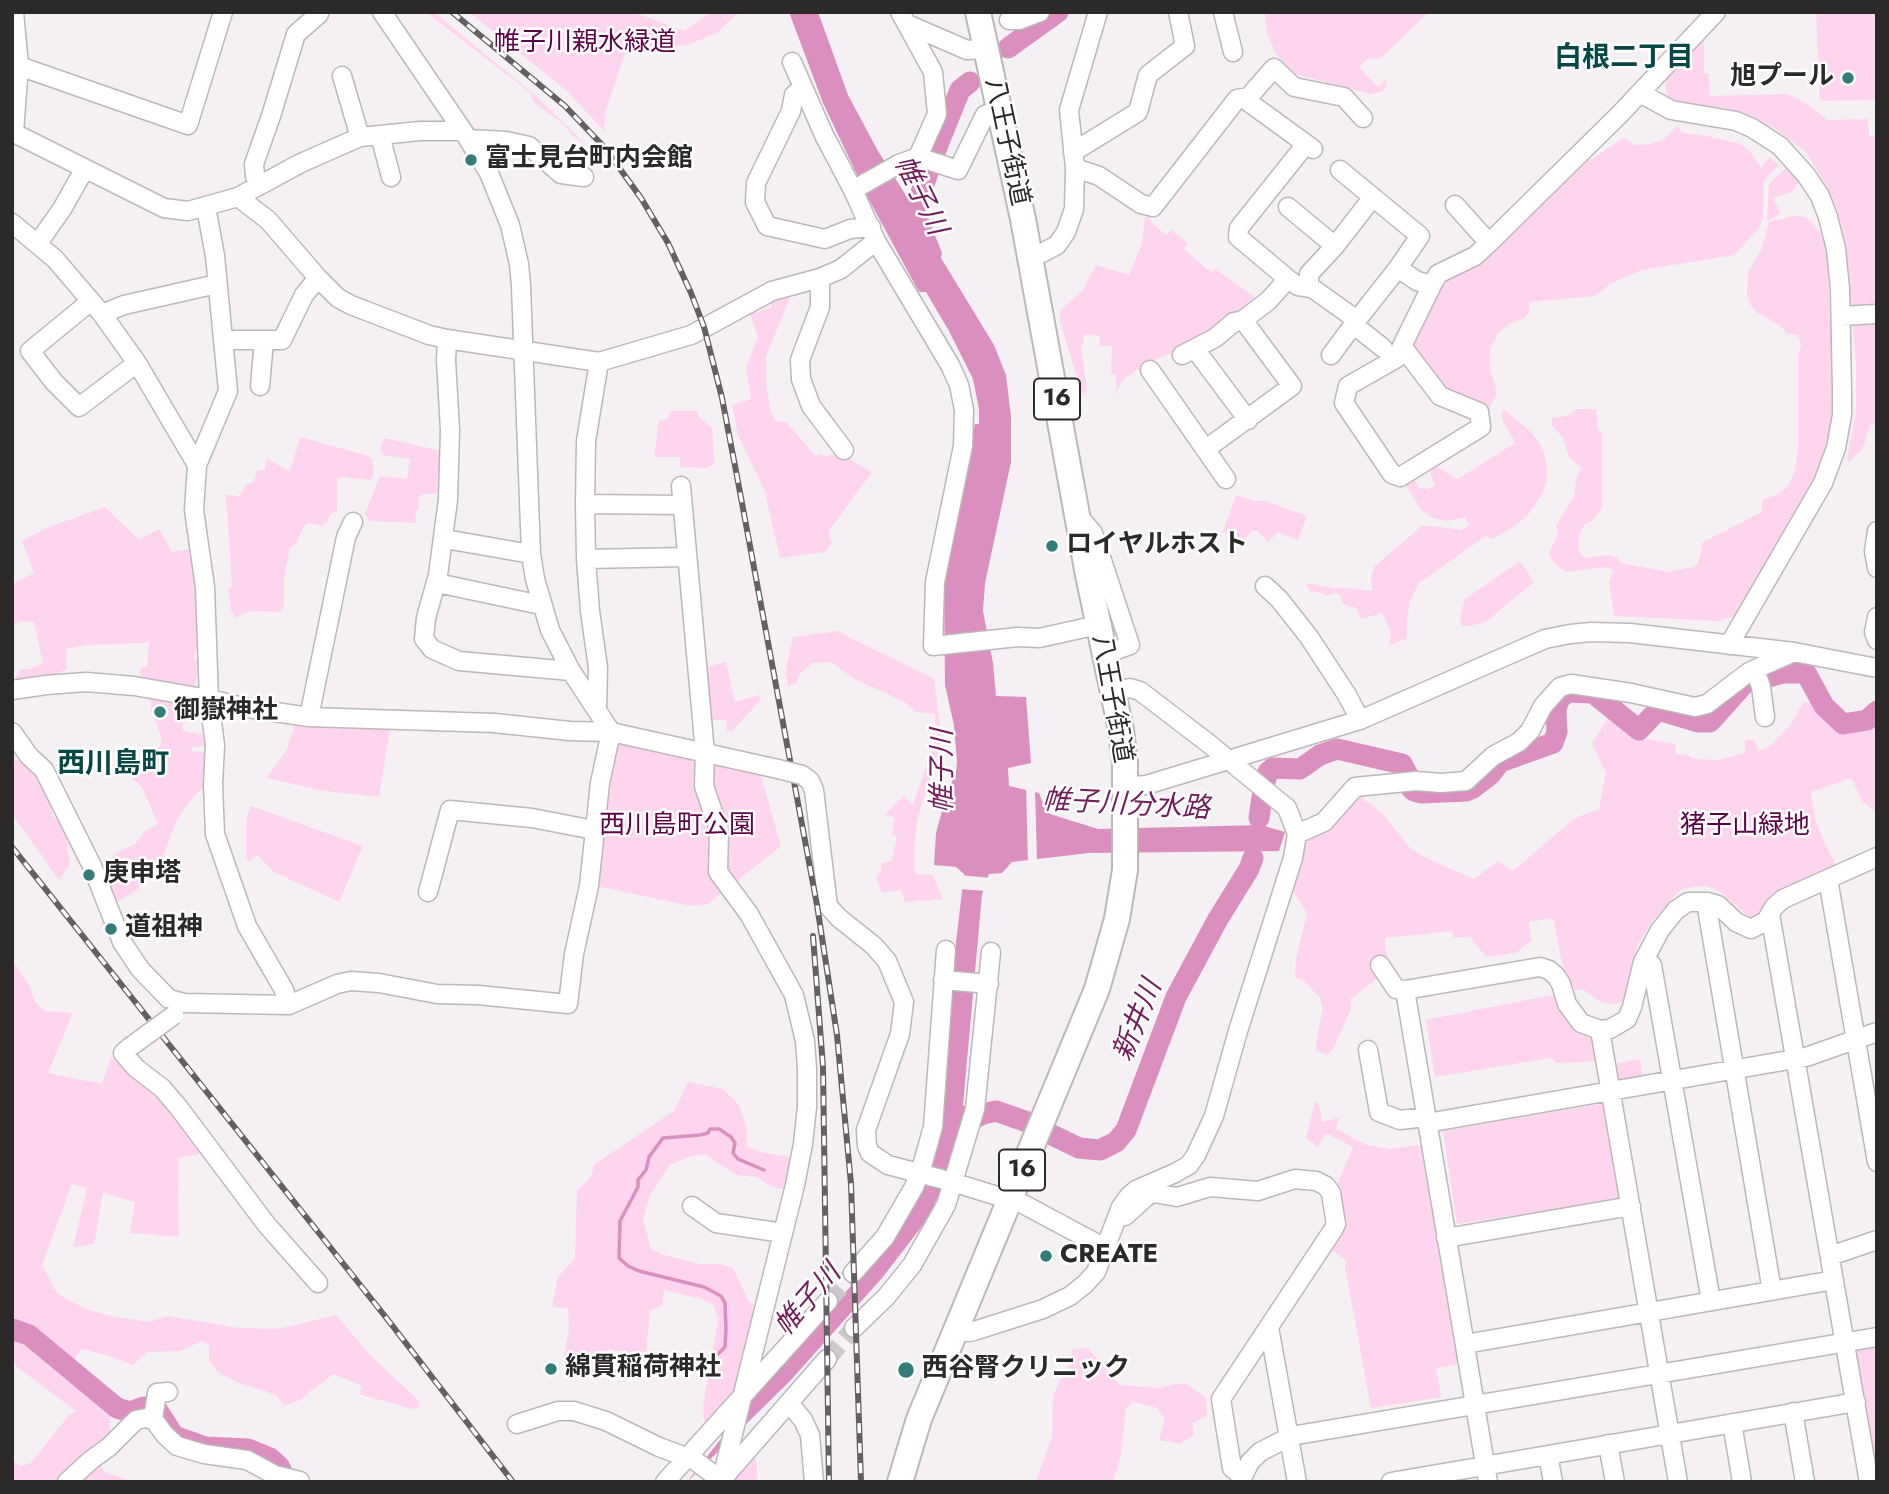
<!DOCTYPE html>
<html>
<head>
<meta charset="utf-8">
<style>
  body { margin:0 }
  #map { position:relative; width:1889px; height:1494px; overflow:hidden; background:#f4f0f3; font-family:Jost,sans-serif }
  canvas { display:block }
  .frame { position:absolute; inset:0; border:14px solid #2b292a; pointer-events:none }
</style>
</head>
<body>
<div id="map">
<canvas width="1889" height="1494"></canvas>
<div class="frame"></div>
</div>
<script>
const g = document.querySelector('canvas').getContext('2d');
g.lineJoin = 'round';
function paint(path, color) {
  g.fillStyle = color;
  g.fill(path, 'evenodd');
}
function toPath(rows) {
  const path = new Path2D();
  for (const r of rows) {
    path.moveTo(r[0], r[1]);
    for (let i = 2; i < r.length; i += 2) path.lineTo(r[i], r[i + 1]);
  }
  return path;
}
function trace(path, color, width, dash) {
  g.strokeStyle = color;
  g.lineWidth = width;
  g.lineCap = dash ? 'butt' : 'round';
  g.setLineDash(dash || []);
  g.stroke(path);
}
function label(font, color, halo, rows, align = 'center') {
  g.font = font + ' Jost,"Noto Sans JP",sans-serif';
  g.lineWidth = 5;
  g.setLineDash([]);
  g.textBaseline = 'middle';
  g.strokeStyle = halo;
  g.fillStyle = color;
  for (const [text, x, y, turn = 0] of rows) {
    g.save();
    g.translate(x, y);
    g.rotate((+turn || 0) * Math.PI / 180);
    g.textAlign = isNaN(turn) ? turn : align;
    if (halo) g.strokeText(text, 0, 0);
    g.fillText(text, 0, 0);
    g.restore();
  }
}
const green = toPath([
  [426,12,434,12,535,95,588,147,571,134,562,123,532,101,531,93],
  [469,12,633,12,684,31,712,12,739,12,717,33,687,45,627,48,605,113,604,131,567,91],
  [1265,12,1429,12,1381,58,1367,59,1359,67,1378,87,1386,79,1387,84,1383,91,1371,94,1295,74,1275,53,1267,33],
  [1816,12,1877,12,1877,100,1820,101],
  [1704,35,1704,73,1709,74,1710,96,1788,94,1809,105,1827,120,1868,119,1869,136,1877,136,1877,310,1860,312,1851,304,1845,243,1836,208,1826,185,1806,152,1776,129,1747,115,1721,107,1688,106,1670,99,1666,92,1666,78,1669,73],
  [1678,125,1681,131,1688,134,1702,135,1738,143,1750,151,1761,168,1769,157,1779,165,1764,181,1763,218,1758,229,1734,255,1642,270,1610,284,1595,296,1530,302,1529,312,1524,318,1509,324,1499,332,1490,349,1490,370,1496,387,1496,396,1490,407,1484,408,1443,391,1412,349,1410,339,1442,278,1584,157,1590,160,1624,138,1635,145,1651,144,1664,139],
  [1789,165,1798,178,1798,183,1792,192,1773,198,1781,214,1767,221,1769,184],
  [1145,216,1150,218,1152,223,1166,235,1171,230,1188,243,1184,249,1211,272,1215,269,1259,300,1209,338,1159,358,1135,371,1124,379,1113,397,1117,385,1115,374,1111,373,1112,346,1099,346,1100,336,1084,334,1083,345,1081,346,1087,390,1085,394,1081,391,1060,321,1060,311,1083,290,1096,265,1129,275,1142,244],
  [1794,216,1804,217,1811,221,1823,237,1827,247,1833,387,1830,432,1816,474,1783,536,1734,616,1719,621,1614,616,1609,582,1613,570,1604,567,1566,572,1554,563,1549,554,1558,534,1556,526,1574,496,1576,479,1581,468,1569,457,1563,438,1552,425,1552,418,1567,416,1577,409,1596,409,1598,430,1602,433,1602,508,1592,521,1584,525,1579,536,1579,551,1584,558,1608,555,1617,558,1621,563,1668,572,1694,567,1698,564,1703,542,1762,512,1763,500,1780,493,1789,485,1795,470,1798,451,1798,355,1801,346,1798,335,1788,334,1779,325,1756,312,1750,304,1747,293,1748,272,1762,248,1769,222],
  [794,288,766,356,766,382,771,413,776,421,786,422,816,456,820,454,825,456,837,455,846,457,872,472,828,532,832,543,825,552,780,558,764,489,738,435,732,405,751,399,746,368,758,337,747,304,751,305,755,313,772,307,769,297],
  [1877,321,1877,425,1870,424,1863,448,1849,462,1847,459,1856,412,1856,363,1853,328,1855,323],
  [1505,410,1531,432,1542,447,1547,465,1547,480,1542,495,1527,516,1515,526,1492,539,1486,536,1419,583,1410,601,1407,620,1407,638,1389,646,1391,632,1382,613,1361,619,1357,609,1342,603,1340,595,1334,593,1326,596,1316,591,1312,593,1305,583,1337,589,1338,587,1372,591,1371,578,1374,567,1423,525,1462,530,1469,525,1465,517,1447,521,1433,518,1421,510,1403,480,1412,475,1419,488,1428,489,1435,486,1428,466,1431,463,1458,479,1515,443,1503,421,1501,412],
  [670,411,697,411,699,417,712,428,715,464,706,468,680,467,680,457,654,457,659,420,668,419],
  [300,437,366,455,372,459,374,474,371,480,342,477,337,479,337,511,330,515,327,522,322,526,308,523,304,526,296,544,290,547,284,580,284,606,279,612,250,611,236,618,231,610,229,596,228,588,232,587,226,495,240,496,246,485,254,481,258,470,265,470,267,458,290,472],
  [384,438,445,452,445,493,423,494,419,497,419,509,415,511,416,523,370,521,365,514,380,476,407,479,410,459,383,455,380,449],
  [1236,495,1254,501,1265,501,1307,516,1298,540,1278,532,1268,543,1258,531,1252,531,1235,549,1232,547,1237,536,1223,532],
  [105,507,139,540,159,529,172,552,196,548,205,644,197,643,194,660,199,661,195,688,140,680,141,667,147,667,149,640,145,643,86,645,66,649,67,669,50,677,16,686,16,678,20,669,30,669,43,663,34,622,20,621,12,625,12,584,34,573,22,541,46,528],
  [1520,561,1534,582,1487,621,1470,626,1462,626,1460,617,1465,599],
  [840,631,843,634,934,679,942,740,917,821,914,857,915,874,933,875,943,899,905,902,901,890,882,893,876,877,881,871,881,863,892,861,897,836,892,834,895,818,885,814,904,796,913,805,936,737,935,714,916,712,904,702,853,678,831,662,812,663,799,675,797,683,788,686,786,669,793,637],
  [726,662,735,702,759,695,760,701,732,731,727,731,726,720,711,720,706,667],
  [150,691,173,695,173,705,182,706,183,731,201,734,204,739,209,741,207,746,191,747,192,751,211,753,209,784,197,793,184,809,175,824,165,852,138,889,113,905,100,874,103,867,116,853,135,844,144,832,158,824,142,787,130,777,125,769,143,758,146,759,146,767,158,768,155,752,161,745,161,737,151,709],
  [1813,702,1831,722,1842,728,1855,728,1870,723,1877,716,1877,813,1863,802,1851,778,1811,792,1815,819,1823,840,1838,869,1752,920,1719,891,1706,886,1692,887,1679,891,1653,920,1637,946,1624,1001,1618,1004,1603,1003,1584,990,1573,990,1562,962,1553,918,1529,922,1532,940,1516,953,1486,957,1470,937,1454,938,1452,931,1385,938,1387,958,1375,961,1380,976,1351,999,1351,1009,1333,1049,1328,1055,1316,1051,1316,1043,1323,1009,1320,998,1303,980,1295,978,1296,959,1307,913,1290,886,1302,842,1357,796,1362,797,1383,814,1410,848,1426,858,1474,879,1498,861,1513,871,1570,822,1580,816,1599,809,1606,773,1592,743,1612,713,1647,739,1675,744,1676,754,1691,756,1691,759,1718,760,1745,753,1745,740,1754,739,1758,751,1769,747,1791,725,1803,703],
  [296,721,391,724,379,797,324,791,266,778,287,750],
  [615,741,759,768,781,846,708,904,691,906,591,885],
  [25,759,41,778,53,816,65,830,70,865,59,880,12,814,12,761],
  [251,806,363,846,339,902,274,872,257,855,249,862,246,856,246,827,247,817],
  [12,959,29,985,35,1002,45,1011,73,1013,48,1073,102,1084,111,1057,130,1075,154,1088,206,1153,178,1158,179,1237,130,1233,135,1202,103,1193,94,1244,73,1247,87,1188,72,1184,42,1265,57,1293,83,1308,111,1316,148,1322,168,1316,239,1328,278,1329,336,1315,371,1356,419,1401,420,1407,412,1409,359,1394,362,1386,333,1374,300,1400,284,1406,276,1395,234,1381,218,1372,209,1360,209,1346,202,1341,180,1351,147,1352,133,1365,109,1356,82,1349,73,1360,83,1388,111,1410,109,1428,114,1440,99,1463,106,1473,136,1482,12,1482,12,1460,20,1466,31,1463,69,1415,76,1411,12,1363],
  [1557,994,1573,1023,1595,1040,1599,1061,1557,1063,1551,1058,1435,1077,1426,1020],
  [1640,1059,1643,1079,1621,1082,1614,1078,1613,1064],
  [688,1082,723,1089,739,1105,747,1129,747,1146,760,1152,790,1157,794,1163,785,1190,770,1186,757,1177,736,1175,704,1154,689,1157,670,1165,649,1197,643,1219,651,1249,664,1255,700,1264,721,1264,733,1268,748,1300,760,1310,738,1395,705,1429,703,1407,718,1321,714,1305,702,1299,664,1290,662,1306,650,1310,646,1355,607,1349,598,1381,566,1363,564,1353,569,1331,568,1308,552,1307,558,1277,575,1258,577,1190,591,1176,595,1164,674,1111],
  [1315,1102,1319,1104,1322,1122,1339,1118,1336,1129,1367,1145,1390,1149,1427,1144,1462,1363,1436,1368,1441,1397,1371,1408,1345,1266,1347,1261,1327,1247,1335,1190,1353,1147,1326,1133,1318,1147,1306,1138],
  [1606,1103,1621,1199,1457,1224,1443,1131],
  [1877,1342,1877,1453,1870,1447,1855,1351,1858,1345],
  [1088,1348,1120,1385,1159,1388,1175,1384,1187,1384,1206,1398,1207,1416,1192,1423,1194,1435,1180,1444,1159,1440,1165,1420,1157,1408,1133,1402,1126,1409,1121,1454,1113,1482,1036,1482,1052,1436,1053,1395,1068,1366,1073,1349],
  [750,1454,756,1460,757,1482,733,1482]
]);
const water = toPath([
  [789,12,818,12,848,95,878,151,907,197,927,215,942,253,941,258,994,345,1006,375,1011,417,1011,462,985,583,983,611,993,663,996,696,1026,697,1031,763,1008,768,1009,786,1039,793,1042,801,1050,814,1098,829,1261,825,1285,832,1279,851,1089,853,1012,862,1002,873,989,874,982,894,963,1105,969,1110,966,1129,959,1130,940,1193,926,1221,882,1278,790,1381,687,1482,775,1370,832,1308,885,1246,938,1138,944,1113,953,969,964,874,956,867,934,865,936,833,947,793,956,773,957,761,954,725,945,685,944,581,975,424,979,424,979,409,973,379,949,331,926,292,919,292,868,198,823,103]
]);
const pier = toPath([
  [1026,786,1035,788,1037,862,1031,863,1028,863],
  [959,875,991,878,987,891,959,889]
]);
const stream = toPath([
  [718,1354,725,1347,726,1329,725,1303,721,1296,704,1287,639,1271,628,1266,619,1258,620,1221,638,1187,638,1180,646,1170,649,1157,663,1138,700,1135,708,1133,710,1129,719,1129,731,1137,735,1143,733,1153,738,1159,764,1170]
]);
const river = toPath([
  [1008,48,1058,12],
  [914,231,913,216,935,152,960,90,970,82],
  [1264,785,1268,772,1273,768,1300,769,1320,755,1337,749,1402,764,1409,777,1410,787,1414,791,1421,793,1466,791,1473,788,1490,775,1500,762,1553,743,1557,732,1556,708,1560,698,1568,692,1593,693,1639,730,1658,710,1698,722,1710,722,1745,683,1783,673,1806,673,1824,706,1843,724,1867,720,1877,711],
  [1259,818,1262,797],
  [958,1126,983,1114,996,1111,1030,1123],
  [1048,1133,1079,1148,1100,1150,1116,1142,1126,1130,1176,997,1218,919,1249,869,1253,858],
  [12,1329,29,1335,117,1408,130,1412,144,1407,156,1408,174,1436,205,1447,248,1449,270,1458,279,1466,287,1482]
]);
const minorTunnel = toPath([
  [828,1301,853,1273],
  [827,1359,854,1328]
]);
const minor = toPath([
  [1223,12,1233,52],
  [1009,20,1019,20,1040,12],
  [907,24,967,50,986,49],
  [19,66,188,125,223,12],
  [342,76,360,137],
  [802,88,794,95,791,111,756,183,755,202,767,226,825,239,850,229,871,227],
  [1640,93,1671,110,1736,121,1752,128,1780,146,1806,175,1820,196,1828,217,1836,249,1840,289,1842,391,1842,415,1836,448,1823,483,1729,645],
  [1246,100,1274,68,1294,87,1344,97,1363,118],
  [12,132,164,208,188,211,238,197,301,163,360,137,420,131,463,131],
  [14,132,19,66,14,12],
  [380,135,391,177],
  [468,139,506,141,529,146,561,174,584,177],
  [1306,144,1239,228,1238,237,1288,279,1298,286,1312,288,1357,320,1398,268,1417,281,1432,285],
  [1073,152,1138,112,1148,75,1185,46,1178,12],
  [918,157,958,170,985,115,999,110],
  [1075,168,1099,176,1141,204,1153,207,1237,99,1243,98,1313,149],
  [1340,170,1420,236,1398,268],
  [259,185,255,176,254,164,271,116,296,34,319,14,316,12],
  [853,190,899,164,918,157,937,114,933,72,900,12],
  [238,197,268,220,318,278,338,298,351,305,429,335,447,339,599,362,691,335,772,291,820,278,841,269,876,241,853,190,824,135,792,62],
  [1455,205,1489,243],
  [206,207,215,256,228,391,197,465,194,510,205,587,209,699,215,745,213,785,215,834,247,926,284,990,289,1005],
  [1288,207,1335,246],
  [12,223,55,259,102,314,137,363,197,465],
  [876,241,950,365,959,385,964,410,963,446,935,582,933,646,1018,637,1039,638,1098,625],
  [38,243,62,209,84,170],
  [1030,256,1042,253,1057,245,1066,232,1074,209,1075,168,1069,110,1098,12],
  [820,278,820,307,800,360,801,379,811,406,844,450],
  [1309,288,1309,274,1335,246,1373,197],
  [91,301,30,351,54,382,79,407,137,363],
  [102,314,124,305,217,284],
  [1841,316,1877,314],
  [1354,325,1383,348],
  [447,339,446,360,450,430,448,500,438,575,426,618,424,639,432,649,459,661,571,671],
  [223,340,282,340,304,295,318,278],
  [1402,346,1440,396,1479,412,1481,427,1400,477,1392,474,1344,403,1348,386,1397,358,1402,346,1432,285,1438,274,1475,256,1489,243,1620,114,1716,12],
  [1195,349,1248,420],
  [1182,355,1215,338,1234,322,1243,320,1268,301,1288,279],
  [1331,355,1357,320],
  [1150,370,1226,479],
  [260,386,264,341],
  [1206,449,1292,386,1243,320],
  [681,486,705,753,704,786,719,830,718,872,749,914,794,995,805,1041,807,1069,807,1107,803,1144,795,1185,721,1482],
  [585,504,682,505],
  [1078,516,1093,533,1130,645,1105,654],
  [1877,531,1874,551,1877,568],
  [445,539,531,554],
  [586,559,687,557],
  [437,583,541,605],
  [1265,586,1279,599,1309,637,1347,695,1360,720],
  [1877,617,1874,632,1877,640],
  [1755,669,1761,687,1765,717],
  [12,690,46,685,86,682,134,686,209,699,248,708,309,717,494,723,570,731,611,732,778,769],
  [597,710,598,668,590,611,586,559,585,504,586,441,599,362],
  [309,717,346,537,353,522],
  [12,732,29,756,44,770,92,866,122,942,140,969,169,999,184,1003,289,1005,337,984,351,981,379,983,437,994,478,995,568,1004,574,954,589,886,600,783,611,732,571,671,550,630,535,579,531,554,521,286,519,264,510,225,489,173,465,134,382,12],
  [802,775,810,781,814,790,828,906,839,918,874,946,887,961,904,1002,900,1034,866,1130,867,1146,870,1153,888,1165,949,1181,1023,1204,1105,1248],
  [1125,787,1146,785,1360,720,1545,639,1570,634,1591,632,1630,633,1794,652,1877,668],
  [1297,834,1324,822,1355,787,1416,781,1441,783,1466,781,1493,756,1519,742,1530,731,1543,706,1560,687,1571,684,1631,693,1695,707,1707,704,1749,672,1794,652],
  [1828,879,1877,1162],
  [428,892,450,810,532,818,594,830],
  [1706,902,1772,1291],
  [1770,914,1869,1482],
  [1645,958,1652,965,1711,1301],
  [1380,965,1396,989,1405,990],
  [943,980,989,984],
  [1600,1030,1678,1482],
  [130,1047,123,1053,136,1068,162,1088,179,1108,266,1224,318,1283],
  [1368,1050,1379,1112,1400,1120,1426,1117],
  [1427,1123,1806,1057,1877,1032],
  [692,1206,716,1223,783,1233],
  [1119,1214,1125,1216,1147,1196,1154,1193,1177,1197,1210,1187,1258,1191,1295,1179,1316,1181,1326,1186,1331,1193,1336,1224,1333,1230,1221,1399,1232,1468,1242,1476],
  [1446,1238,1631,1206],
  [1830,1256,1877,1240],
  [853,1273,885,1237,914,1187,922,1166,933,1127,946,950],
  [1269,1327,1297,1482],
  [854,1328,886,1297,912,1265,946,1205,975,1109,991,952],
  [956,1329,968,1332,974,1331,1043,1309,1070,1296,1085,1284,1096,1272,1121,1207,1129,1196,1136,1190,1175,1173,1189,1165,1196,1155,1214,1116,1238,1031,1293,858,1297,834,1287,808,1208,743,1140,691,1130,688,1114,691],
  [1465,1344,1834,1280],
  [789,1403,803,1420,810,1435,814,1482],
  [1793,1412,1805,1482],
  [153,1419,157,1393,168,1392],
  [1732,1423,1742,1482],
  [517,1424,558,1411,574,1411,606,1421,659,1447,694,1460,721,1480],
  [1608,1444,1615,1482],
  [1548,1455,1553,1482],
  [724,1477,827,1359],
  [67,1482,91,1460,109,1447,136,1420,146,1418,154,1420,165,1435,177,1446,204,1454,247,1460,275,1475,300,1481],
  [665,1482,828,1301],
  [1240,1482,1250,1462,1260,1452,1291,1436,1877,1337],
  [1391,1482,1856,1402],
  [1488,1482,1405,990,1540,967,1549,970,1556,976,1561,984,1567,1004,1581,1023,1600,1030,1610,1029,1627,1019,1632,1007,1643,962,1660,930,1676,910,1688,902,1708,902,1718,905,1736,922,1751,929,1766,921,1774,907,1783,899,1877,857]
]);
const highway = toPath([
  [900,1482,919,1419,1097,989,1117,919,1125,870,1125,763,1121,730,1088,575,1023,219,978,12]
]);
const rail = toPath([
  [452,12,565,106,605,148,641,198,668,243,691,293,704,327,722,398,736,471,817,905,837,1035,851,1184,861,1482],
  [12,847,388,1320,513,1482],
  [813,936,823,1067,829,1482]
]);
const minorBridge = toPath([
  [778,769,802,775],
  [130,1047,174,1015]
]);
const markers = [
  [1848,78,7,"#347c79"],
  [471,160,7,"#347c79"],
  [1052,546,7,"#347c79"],
  [160,712,7,"#347c79"],
  [89,875,7,"#347c79"],
  [111,929,7,"#347c79"],
  [1046,1256,7,"#347c79"],
  [551,1369,7,"#347c79"],
  [906,1370,9,"#347c79"]
];
const shields = [
  [1057,399,46],
  [1022,1170,46]
];
const shieldNames = [
  ["16",1057,399],
  ["16",1022,1170]
];
const parkNames = [
  ["帷子川親水緑道",585,44],
  ["西川島町公園",677,827],
  ["猪子山緑地",1745,827]
];
const poiNames = [
  ["旭プール",1834,78,"right"],
  ["富士見台町内会館",485,160],
  ["ロイヤルホスト",1066,546],
  ["御嶽神社",174,712],
  ["庚申塔",103,875],
  ["道祖神",125,929],
  ["CREATE",1060,1256],
  ["綿貫稲荷神社",565,1369],
  ["西谷腎クリニック",922,1370]
];
const streetNames = [
  ["八王子街道",1006,142,78],
  ["八王子街道",1111,699,80]
];
const neighbourhoodNames = [
  ["白根二丁目",1624,59],
  ["西川島町",113,765]
];
const waterNames = [
  ["帷子川",919,196,64],
  ["帷子川",944,771,-90],
  ["帷子川分水路",1126,806,3],
  ["新井川",1139,1021,-68],
  ["帷子川",809,1301,-49]
];
paint(green, '#fed4ee');
paint(water, '#da8fbf');
paint(pier, '#f4f0f3');
trace(stream, '#da8fbf', 3.5);
trace(river, '#da8fbf', 21);
trace(minorTunnel, '#ccc8cb', 18, [18, 9]);
trace(minor, '#bcb8ba', 21);
trace(highway, '#bcb8ba', 28);
trace(minor, '#fff', 18);
trace(highway, '#fff', 24);
trace(rail, '#636062', 6);
trace(rail, '#fff', 3.5, [10]);
trace(minorBridge, '#bcb8ba', 21, []);
trace(minorBridge, '#fff', 18);
for (const [x, y, r, color] of markers) {
  const dot = new Path2D();
  dot.arc(x, y, r, 0, 2 * Math.PI);
  g.fillStyle = color;
  g.fill(dot);
  trace(dot, '#fff', 2.5);
}
for (const [x, y, w] of shields) {
  const box = new Path2D();
  box.roundRect(x - w / 2, y - 20.5, w, 41, 5);
  g.fillStyle = '#fff';
  g.fill(box);
  trace(box, '#2b292a', 2);
}
label('bold 24px', '#2b292a', null, shieldNames);
label('26px', '#5e0149', '#fff', parkNames);
label('bold 26px', '#2b292a', '#fff', poiNames, 'left');
label('26px', '#2b292a', '#fff', streetNames);
label('bold 28px', '#064846', '#fff', neighbourhoodNames);
label('italic 28px', '#741d5c', '#fff', waterNames);
</script>
</body>
</html>
